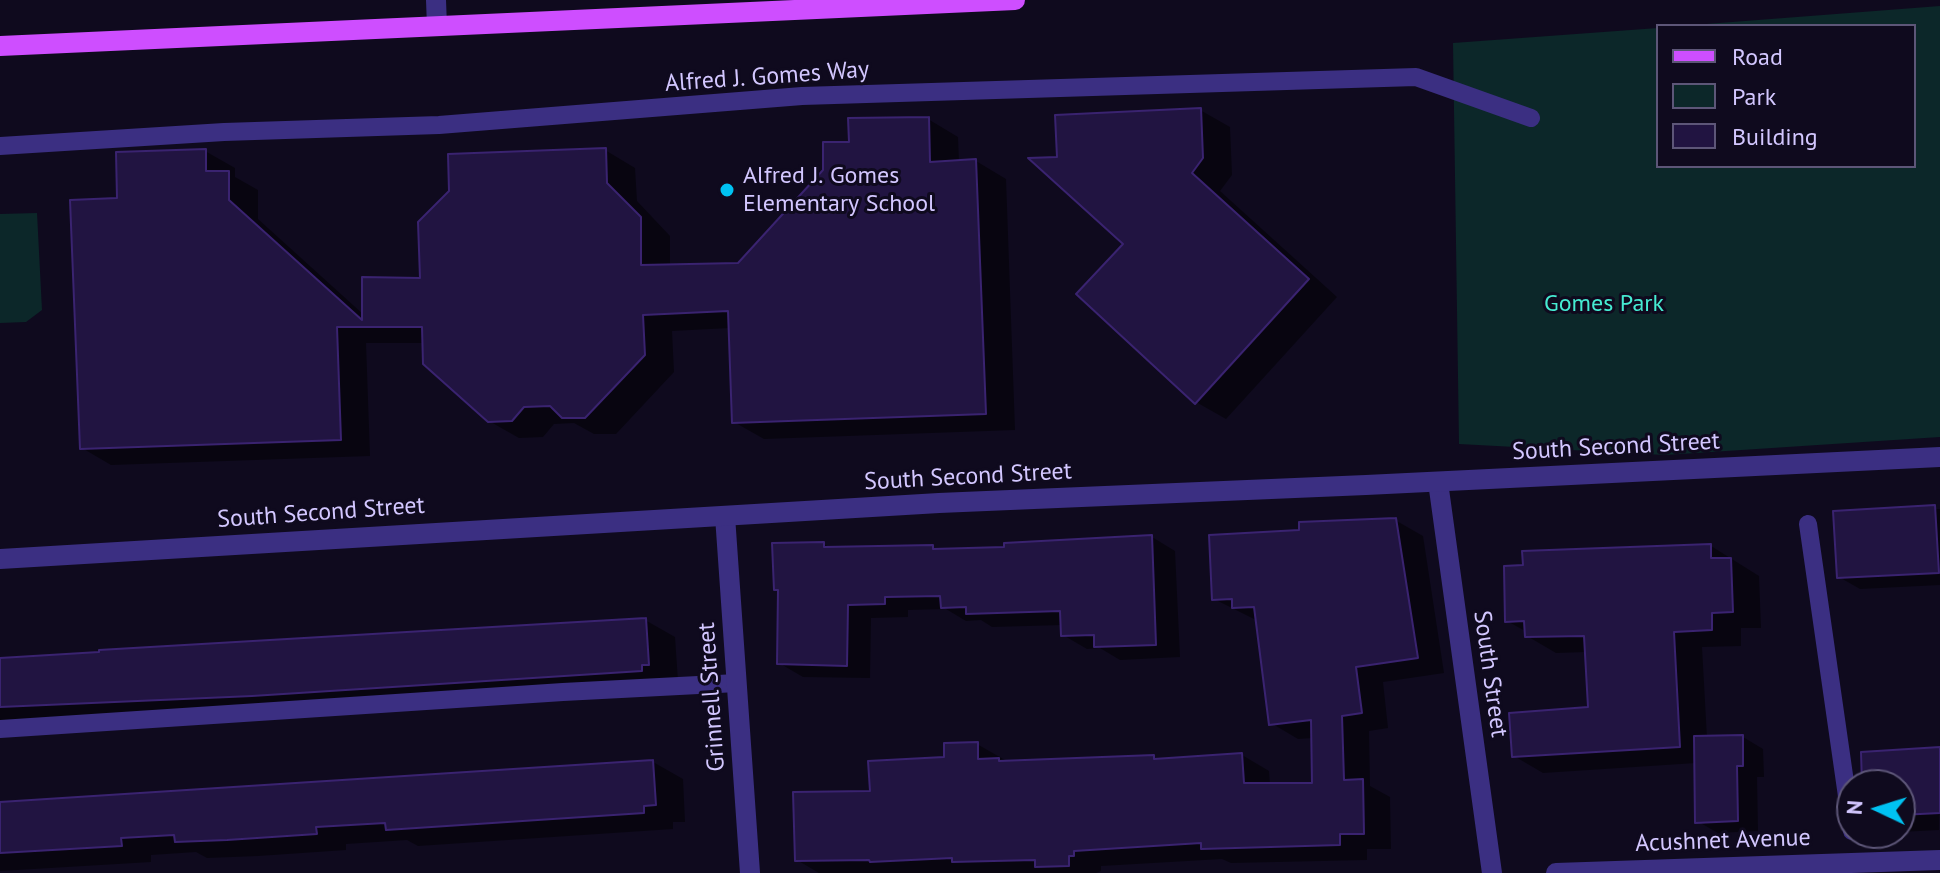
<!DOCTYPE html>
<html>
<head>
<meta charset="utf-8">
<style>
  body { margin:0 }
  #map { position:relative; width:1940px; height:873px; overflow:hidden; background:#0f0a1e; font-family:"PT Sans",sans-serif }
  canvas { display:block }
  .legend { position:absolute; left:1656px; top:24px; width:260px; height:144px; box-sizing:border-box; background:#0f0a1e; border:2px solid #5d5678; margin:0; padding:10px 14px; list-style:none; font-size:24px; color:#d3c7ff }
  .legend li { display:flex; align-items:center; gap:16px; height:40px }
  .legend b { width:40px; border:2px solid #5d5678 }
  .north { position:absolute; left:1836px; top:769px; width:80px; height:80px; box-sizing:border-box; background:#0f0a1e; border:2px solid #5d5678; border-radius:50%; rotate:274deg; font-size:22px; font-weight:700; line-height:32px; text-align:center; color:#d3c7ff }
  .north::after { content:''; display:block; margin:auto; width:28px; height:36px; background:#00c2f2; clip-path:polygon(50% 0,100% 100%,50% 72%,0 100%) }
</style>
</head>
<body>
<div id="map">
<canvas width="1940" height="873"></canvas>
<ul class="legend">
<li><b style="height:10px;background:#ce4eff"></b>Road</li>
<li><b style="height:22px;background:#0c2729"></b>Park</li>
<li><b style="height:22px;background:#211441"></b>Building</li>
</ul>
<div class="north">N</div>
</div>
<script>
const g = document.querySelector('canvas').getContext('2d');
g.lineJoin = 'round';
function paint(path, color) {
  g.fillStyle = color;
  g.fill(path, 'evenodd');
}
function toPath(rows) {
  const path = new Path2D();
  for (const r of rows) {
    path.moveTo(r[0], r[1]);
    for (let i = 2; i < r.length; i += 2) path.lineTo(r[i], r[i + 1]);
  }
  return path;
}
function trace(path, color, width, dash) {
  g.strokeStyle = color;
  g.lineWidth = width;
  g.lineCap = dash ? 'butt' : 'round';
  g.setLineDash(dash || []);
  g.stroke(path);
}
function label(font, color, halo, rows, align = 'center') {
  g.font = font + ' "PT Sans",sans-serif';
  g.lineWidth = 6;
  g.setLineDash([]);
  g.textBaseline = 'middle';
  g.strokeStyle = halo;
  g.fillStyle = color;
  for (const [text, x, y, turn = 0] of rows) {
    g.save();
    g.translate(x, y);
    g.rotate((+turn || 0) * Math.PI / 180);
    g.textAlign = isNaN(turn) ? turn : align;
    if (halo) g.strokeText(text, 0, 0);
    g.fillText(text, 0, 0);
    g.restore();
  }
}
const green = toPath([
  [1940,6,1940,437,1665,455,1459,444,1453,43,1658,28,1658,166,1914,166,1914,26,1680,26],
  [37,213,42,310,26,322,0,323,0,214]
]);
const shadow = toPath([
  [1200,110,1230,127,1232,175,1220,191,1337,297,1226,419,1196,402,1126,244,1060,159],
  [928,119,958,137,959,162,976,161,1006,179,1015,430,764,439,734,422,730,328,672,331,674,372,616,434,594,434,574,423,554,424,543,437,519,438,489,421,424,343,366,343,370,456,111,465,82,448,119,200,205,151,235,168,235,177,258,190,258,219,364,315,422,280,605,150,635,168,637,201,670,236,670,266,739,265,851,144],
  [1940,509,1940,585,1860,589,1839,577,1835,513],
  [1395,520,1423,536,1444,673,1383,682,1388,728,1369,731,1370,786,1390,797,1391,849,1367,849,1367,860,1231,863,1222,859,1101,866,1101,871,1096,873,819,873,797,860,872,793,977,744,1005,760,1005,762,1153,757,1160,761,1242,755,1269,771,1270,785,1314,785,1313,738,1298,739,1271,723,1258,621,1214,599,1302,532],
  [1152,537,1175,551,1180,657,1120,660,1100,648,1087,649,1063,635,1063,625,992,627,981,620,966,621,946,609,908,610,908,617,871,618,870,678,803,677,779,663,824,544,832,549,932,547,939,551,1006,549],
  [1711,546,1759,576,1761,628,1741,628,1741,646,1702,647,1707,738,1743,737,1763,749,1764,777,1757,777,1758,831,1718,833,1697,821,1696,763,1543,773,1514,756,1590,708,1587,652,1556,653,1527,636,1527,632,1507,621],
  [645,620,675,637,678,681,0,726,0,659],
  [1940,749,1939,830,1900,832,1900,785,1864,785],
  [653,762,683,779,685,822,673,822,673,829,418,846,407,840,346,844,346,850,258,856,207,858,196,852,151,855,151,862,0,871,0,803]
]);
const building = toPath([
  [1201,108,1203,158,1192,173,1309,279,1195,404,1076,294,1123,244,1028,158,1057,157,1055,115,1201,108],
  [929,117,930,162,976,159,986,414,732,423,728,311,643,315,645,355,585,418,562,418,550,406,524,407,512,421,488,422,423,364,422,327,337,327,341,440,80,449,70,200,117,198,116,152,206,149,206,171,229,171,229,200,362,320,362,277,420,278,418,222,449,191,448,154,606,148,607,183,641,217,641,265,738,263,823,170,823,142,849,142,848,118,929,117],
  [1935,505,1939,573,1837,578,1833,511,1935,505],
  [1396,518,1418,658,1356,667,1362,713,1342,716,1344,780,1363,779,1364,834,1340,834,1340,845,1201,849,1201,843,1074,851,1074,856,1069,856,1069,866,1035,867,1035,860,952,862,952,858,870,862,869,860,795,861,793,792,870,791,868,761,944,757,944,743,978,742,978,759,999,758,999,761,1154,755,1154,759,1242,753,1244,783,1312,783,1311,720,1269,725,1254,607,1232,608,1232,599,1212,600,1209,535,1299,530,1299,522,1396,518],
  [1152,535,1156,645,1094,647,1094,635,1061,636,1060,611,966,614,966,607,941,608,940,596,885,597,885,604,848,605,847,666,777,664,778,590,774,590,772,543,824,542,824,547,933,545,933,549,1004,547,1004,543,1152,535],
  [1711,544,1711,558,1731,558,1733,612,1712,613,1712,630,1674,632,1680,747,1512,757,1509,713,1588,707,1584,636,1525,637,1524,621,1505,622,1504,566,1523,565,1522,551,1711,544],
  [646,618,649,665,642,665,642,671,252,696,0,707,0,658,99,652,99,650,646,618],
  [1743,735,1743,766,1737,766,1738,821,1695,823,1694,736,1743,735],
  [1940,747,1940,813,1900,815,1900,785,1862,785,1861,752,1940,747],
  [653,760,656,805,644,806,644,813,386,830,385,823,316,827,317,834,227,840,175,842,174,835,121,838,122,846,0,853,0,802,653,760]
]);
const service = toPath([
  [0,146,224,132,439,125,802,96,1416,77,1531,118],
  [1808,524,1852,831],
  [0,729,563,692,737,683]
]);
const minor = toPath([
  [436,0,437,26],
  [1438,482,1492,873],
  [725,516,750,873]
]);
const tertiary = toPath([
  [0,559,939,503,1366,485,1940,457],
  [1556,873,1940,860]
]);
const primary = toPath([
  [0,46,1015,0]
]);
const markers = [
  [727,190,8,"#00c2f2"]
];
const streetNames = [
  ["Alfred J. Gomes Way",767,77,-4],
  ["South Second Street",1616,447,-3],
  ["South Second Street",968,477,-3],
  ["South Second Street",321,513,-4],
  ["South Street",1490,674,82],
  ["Grinnell Street",712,697,-94],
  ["Acushnet Avenue",1723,841,-2]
];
const poiNames = [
  ["Alfred J. Gomes",743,176],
  ["Elementary School",743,204]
];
const parkNames = [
  ["Gomes Park",1604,304]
];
paint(green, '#0c2729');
paint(shadow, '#0007');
paint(building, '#211441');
trace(building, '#3a2370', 2);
trace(service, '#3b2f82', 18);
trace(minor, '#3b2f82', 20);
trace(tertiary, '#3b2f82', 20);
trace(primary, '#ce4eff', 20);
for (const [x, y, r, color] of markers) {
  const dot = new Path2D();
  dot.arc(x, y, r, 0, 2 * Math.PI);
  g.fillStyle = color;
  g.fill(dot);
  trace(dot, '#0f0a1e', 3);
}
label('24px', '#d3c7ff', '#0f0a1e', streetNames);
label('24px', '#d3c7ff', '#0f0a1e', poiNames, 'left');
label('24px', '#46ebd2', '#0f0a1e', parkNames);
</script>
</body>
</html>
